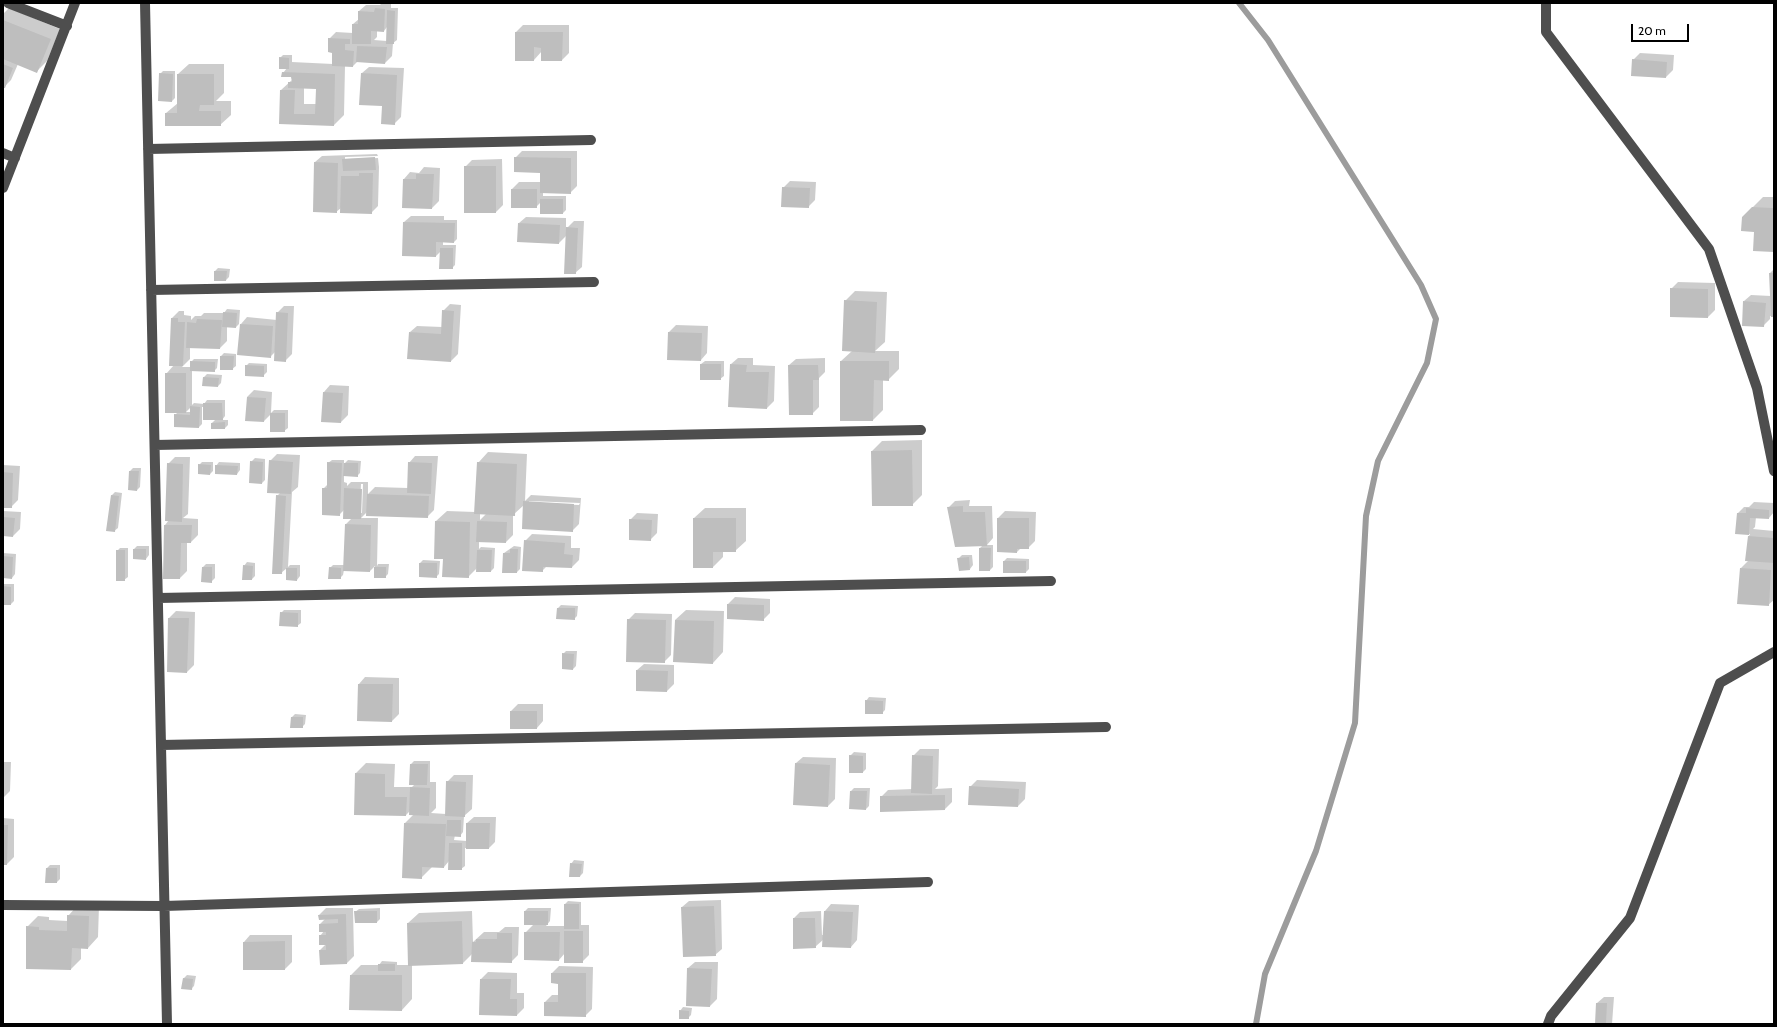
<!DOCTYPE html>
<html>
<head>
<meta charset="utf-8">
<style>
  body { margin:0 }
  #map { position:relative; width:1777px; height:1027px; overflow:hidden; background:#fff; font-family:Cabin,sans-serif }
  canvas { display:block }
  .frame { position:absolute; inset:0; border:4px solid #000; pointer-events:none }
  .scale { position:absolute; left:1631px; top:24px; width:58px; height:18px; box-sizing:border-box; border:2px solid #000; border-top:0; padding-left:5px; font-size:12px; line-height:14px; white-space:nowrap; color:#000; -webkit-text-stroke:3px #fff; paint-order:stroke }
</style>
</head>
<body>
<div id="map">
<canvas width="1777" height="1027"></canvas>
<div class="frame"></div>
<div class="scale">20 m</div>
</div>
<script>
const g = document.querySelector('canvas').getContext('2d');
g.lineJoin = 'round';
function paint(path, color) {
  g.fillStyle = color;
  g.fill(path, 'evenodd');
}
function toPath(rows) {
  const path = new Path2D();
  for (const r of rows) {
    path.moveTo(r[0], r[1]);
    for (let i = 2; i < r.length; i += 2) path.lineTo(r[i], r[i + 1]);
  }
  return path;
}
function trace(path, color, width, dash) {
  g.strokeStyle = color;
  g.lineWidth = width;
  g.lineCap = dash ? 'butt' : 'round';
  g.setLineDash(dash || []);
  g.stroke(path);
}
const shadow = toPath([
  [382,3,391,3,391,8,398,8,397,40,393,43,392,56,385,63,358,61,353,66,345,66,344,115,334,125,280,123,281,90,292,80,292,76,283,73,287,68,280,58,283,55,292,55,292,62,333,64,333,52,329,39,336,32,353,33,353,24,359,19,359,11,366,5,380,5],
  [387,27,387,41,374,40,377,37,377,30,384,31],
  [304,87,317,88,316,104,304,104],
  [9,8,60,29,47,61,36,72,18,64,11,80,4,87,3,87,3,14],
  [523,25,569,25,569,53,562,60,542,51,534,60,516,60,516,32],
  [1640,53,1674,55,1673,70,1666,77,1633,60],
  [189,64,224,64,224,93,216,101,231,101,231,115,220,125,166,113,178,103,178,74],
  [369,67,404,68,401,117,394,124,362,73],
  [163,71,175,71,175,98,172,101,160,74],
  [522,151,577,151,577,186,570,193,543,192,543,196,566,196,566,210,563,213,541,202,536,207,512,207,512,189,519,182,541,182,541,172,515,158],
  [377,154,378,156,345,157,345,159,378,158,379,167,378,206,371,213,341,208,336,212,315,162,322,156],
  [502,159,503,205,496,212,465,212,465,167,472,160],
  [424,167,440,168,439,201,432,208,404,179,410,172,419,173],
  [790,181,816,182,815,200,808,207,783,188],
  [1763,197,1774,197,1774,251,1743,217],
  [411,216,444,216,444,220,457,220,457,239,454,242,443,241,443,245,456,245,455,265,452,268,441,251,436,256,404,222],
  [526,217,566,218,566,229,574,221,584,221,582,267,575,273,567,235,559,243,519,223],
  [218,268,230,269,229,277,226,280,215,271],
  [1774,269,1774,316,1770,316,1770,319,1763,326,1744,301,1751,295,1771,296,1770,273],
  [1678,282,1715,283,1715,310,1708,317,1671,289],
  [855,291,887,292,885,342,875,351,899,351,899,369,888,380,883,380,883,410,873,420,841,420,841,361,852,351,845,301],
  [450,304,461,305,458,354,451,361,410,332,417,326,442,327,443,311],
  [284,306,294,306,292,354,285,361,276,351,270,357,241,324,247,317,277,320,277,313],
  [227,309,240,310,239,324,236,327,227,327,227,341,220,348,190,347,190,359,182,367,191,367,191,362,194,359,218,359,217,368,214,371,192,370,192,405,194,403,204,404,207,400,225,400,225,416,222,420,228,420,228,425,225,428,212,423,216,419,204,407,202,407,202,424,199,427,175,415,178,412,166,374,174,365,172,318,179,311,184,311,184,315,191,316,191,320,195,316,201,316,204,313,224,313],
  [191,407,191,412,186,412],
  [676,325,708,326,707,353,701,360,669,332],
  [224,353,236,354,236,366,232,369,221,356],
  [738,358,753,358,753,365,775,366,774,401,767,408,731,364],
  [825,358,825,372,819,378,819,407,812,414,789,365,796,359],
  [705,361,724,361,724,376,720,379,701,379,701,364],
  [249,363,267,364,267,372,263,376,246,366],
  [207,374,222,375,221,383,218,386,203,385,204,377],
  [330,385,349,386,348,415,341,422,324,392],
  [254,390,272,392,271,413,274,410,288,410,288,428,284,431,271,414,264,421,247,397],
  [922,440,922,495,912,505,872,451,882,441],
  [488,452,527,454,525,501,531,495,581,498,579,524,572,531,524,505,513,515,513,535,506,542,479,541,479,549,481,547,495,548,494,568,491,571,477,568,468,577,444,558,436,521,447,511,475,512,478,463],
  [529,501,580,503,579,505,529,503],
  [480,513,486,514,480,520],
  [277,454,300,455,298,487,292,492,288,567,290,565,300,565,300,576,297,580,287,579,287,568,281,573,277,496,280,493,270,461],
  [415,456,438,456,434,510,427,517,368,511,361,518,378,518,377,566,378,564,389,564,388,574,385,577,375,577,375,566,370,571,344,570,343,575,340,578,330,568,333,565,344,565,346,524,352,518,344,510,339,515,323,489,328,484,328,463,332,460,344,460,344,464,348,460,361,461,360,473,357,476,344,475,344,482,347,483,347,486,351,482,368,482,368,494,375,487,408,488,409,463],
  [361,484,363,484,362,513,360,513],
  [175,457,190,457,188,514,183,518,198,519,198,535,191,542,187,542,187,571,180,578,165,525,169,520,168,464],
  [255,458,265,459,265,480,262,483,251,462],
  [202,462,213,462,213,471,210,474,199,465],
  [219,462,240,463,240,470,237,474,216,466],
  [3,465,20,466,18,500,11,507,3,507],
  [133,468,141,468,140,487,137,490,129,489,130,471],
  [115,492,122,493,118,528,114,531,112,495],
  [970,500,969,506,992,506,993,538,987,545,993,545,993,567,990,570,980,548,983,545,948,508,955,501],
  [1754,502,1774,503,1774,512,1769,518,1756,517,1755,527,1753,529,1774,531,1774,600,1768,605,1741,568,1749,560,1749,536,1750,534,1736,534,1738,513,1744,507,1749,507],
  [705,508,746,508,746,541,735,551,723,551,723,557,713,567,694,518],
  [3,511,21,512,20,529,13,536,3,535],
  [1005,511,1036,512,1035,541,1028,548,1021,548,1017,552,998,518],
  [637,513,658,514,657,533,650,540,630,520],
  [532,534,571,536,571,548,580,548,579,560,572,567,547,566,542,571,525,541],
  [137,546,149,546,149,555,146,559,134,558,134,549],
  [514,546,521,547,520,569,517,572,504,553],
  [120,548,128,548,128,577,124,580,117,551],
  [3,553,16,554,15,574,12,578,3,577],
  [962,555,972,555,973,565,970,569,958,559],
  [1007,558,1029,559,1029,569,1026,572,1004,561],
  [423,560,440,561,439,574,436,577,420,563],
  [247,562,255,563,255,576,252,579,243,579,244,566],
  [206,564,215,564,215,578,211,582,203,567],
  [3,584,14,584,14,601,11,604,3,604],
  [735,597,770,599,770,613,763,620,728,604],
  [561,605,578,606,577,616,574,619,557,618,558,608],
  [284,610,301,610,301,623,297,626,281,613],
  [686,610,724,611,723,652,713,663,675,661,675,620],
  [176,611,195,612,194,665,187,672,168,671,169,618],
  [635,613,672,614,671,655,664,662,628,620],
  [566,651,577,651,576,666,573,669,563,654],
  [644,664,674,665,674,684,667,691,637,670],
  [365,677,399,678,399,714,392,721,359,684],
  [869,697,886,698,885,710,882,713,866,701],
  [518,704,543,704,543,721,537,728,511,711],
  [295,714,306,715,305,724,302,727,292,717],
  [920,749,939,749,938,786,935,789,952,788,952,802,945,809,881,797,888,790,913,789,913,756],
  [854,752,866,753,866,769,863,772,850,756],
  [803,757,836,758,835,799,828,806,796,763],
  [414,761,430,761,430,782,436,782,436,808,431,813,446,814,447,782,454,775,473,775,472,809,464,816,463,832,460,836,455,835,454,840,467,841,467,823,474,817,496,817,495,842,489,848,465,848,465,866,461,869,449,861,444,867,432,867,421,878,404,877,405,823,414,814,410,811,406,815,356,773,366,763,395,764,394,787,412,787,415,784,411,764],
  [3,762,11,762,10,791,3,798],
  [977,780,1026,782,1025,799,1018,806,970,787],
  [854,788,870,788,869,806,866,809,850,808,851,791],
  [3,818,14,819,14,857,7,864,3,864],
  [574,860,584,861,583,873,580,876,571,864],
  [50,865,60,865,60,879,57,882,46,882,47,868],
  [721,900,722,949,715,955,682,907,689,901],
  [568,901,581,902,581,925,589,925,589,955,582,962,565,953,559,960,526,932,534,924,525,911,528,908,551,908,550,921,546,926,565,926,565,904],
  [831,904,859,905,857,940,851,947,824,939,815,947,794,918,800,912,821,911,822,935,824,935,825,911],
  [78,905,99,906,98,937,88,948,81,947,81,959,71,969,27,927,38,916,49,917,49,920,68,921,68,916],
  [326,908,353,908,354,956,347,963,320,950,326,944,320,936,324,931,320,924,325,919,319,915],
  [380,908,380,919,377,922,355,912,359,909],
  [472,911,473,942,484,932,499,932,505,927,519,927,518,955,511,962,472,954,463,963,412,964,412,999,402,1010,350,1009,351,975,361,965,379,965,382,961,397,962,397,965,409,965,408,923,419,913],
  [250,935,292,935,292,962,285,969,244,969,244,942],
  [695,962,718,962,717,999,710,1006,688,968],
  [559,966,593,967,592,1009,585,1016,545,1002,552,995,559,995,559,983,552,982,552,973],
  [488,972,517,973,517,993,524,993,524,1008,517,1015,480,1014,481,979],
  [187,975,196,976,194,986,191,989,182,988,184,978],
  [1604,997,1614,997,1612,1024,1596,1024,1597,1003],
  [683,1007,692,1008,691,1015,688,1018,680,1011]
]);
const stream = toPath([
  [1239,3,1268,40,1421,285,1436,319,1427,363,1378,461,1366,516,1355,723,1316,851,1265,974,1256,1024]
]);
const building = toPath([
  [375,8,385,9,384,32,371,31,371,44,352,44,352,24,358,24,358,11,374,12],
  [387,10,395,11,394,44,386,44],
  [3,20,51,39,37,73,3,59],
  [515,32,563,32,562,61,541,61,541,48,534,47,534,61,515,61],
  [328,38,350,39,350,44,345,44,345,50,354,51,353,67,332,66,332,53,328,52],
  [357,46,387,47,385,64,356,62],
  [279,57,289,58,289,69,279,69],
  [1632,59,1667,62,1666,78,1631,76],
  [3,64,13,68,5,88,3,88],
  [282,72,335,74,334,126,279,124,280,90,295,90,294,114,315,114,316,89,288,88,288,82,292,82,291,77,281,77],
  [159,73,173,74,172,102,158,101],
  [361,73,397,75,395,125,381,124,382,106,359,105],
  [177,74,214,74,214,105,200,105,199,111,221,111,221,126,165,126,165,113,177,113],
  [375,157,376,170,343,171,342,159],
  [514,157,571,158,571,194,540,193,540,173,514,172],
  [314,162,338,163,337,213,313,212],
  [464,166,496,166,496,213,464,213],
  [359,173,373,173,372,214,340,213,341,176,359,176],
  [416,174,434,174,432,209,402,208,403,179,416,179],
  [782,187,810,188,809,208,781,207],
  [511,189,537,189,537,208,511,208],
  [540,199,563,199,563,214,540,214],
  [1752,207,1774,208,1774,252,1753,251,1754,232,1741,231,1742,217],
  [403,222,455,223,454,243,436,242,436,257,402,256],
  [518,223,560,225,559,244,517,242],
  [566,227,578,228,576,274,564,274],
  [440,248,453,248,453,269,439,269],
  [214,271,227,271,226,281,214,281],
  [1769,273,1774,273,1774,317,1771,317],
  [1670,288,1708,289,1708,318,1670,317],
  [844,300,877,302,875,353,842,351],
  [1743,301,1766,303,1764,327,1742,326],
  [442,310,454,311,451,362,407,359,409,332,441,334],
  [223,312,237,313,236,328,222,327],
  [276,312,288,313,286,362,274,361],
  [171,318,178,318,178,322,185,322,183,366,169,366],
  [197,319,222,320,220,349,186,348,187,322,196,323],
  [240,324,273,326,271,358,237,355],
  [668,332,702,333,701,361,667,360],
  [220,356,234,356,233,370,220,370],
  [190,361,215,362,215,372,190,371],
  [840,361,889,361,889,381,874,380,873,421,840,421],
  [700,364,721,364,721,380,700,380],
  [730,364,747,365,746,372,769,372,767,409,728,407],
  [245,365,264,366,264,377,245,376],
  [788,365,818,365,819,380,813,380,813,415,789,415],
  [165,373,186,373,186,413,165,413],
  [203,377,219,378,218,387,202,386],
  [323,392,343,393,341,423,321,422],
  [247,397,266,398,264,422,245,421],
  [203,403,222,403,223,420,203,420],
  [190,406,200,407,199,428,174,427,174,414,190,415],
  [270,413,285,413,285,432,270,432],
  [225,422,225,429,211,429,211,423],
  [912,450,913,506,872,506,871,451],
  [269,460,293,462,291,494,267,493],
  [250,461,263,462,262,484,249,483],
  [327,462,342,463,340,516,322,515,322,488,327,488],
  [408,462,432,463,431,494,407,493],
  [477,462,517,464,515,516,474,514],
  [167,463,183,464,182,522,165,521],
  [344,463,358,463,358,477,343,476],
  [198,464,211,465,210,475,198,474],
  [215,465,238,466,237,475,215,474],
  [129,471,139,471,137,491,128,490],
  [3,472,13,473,12,508,3,508],
  [344,488,362,489,361,519,343,519],
  [367,494,429,496,428,518,366,516],
  [111,495,119,496,115,532,106,531],
  [276,495,286,496,282,574,272,574],
  [523,501,574,504,573,532,522,529],
  [963,506,963,512,985,512,987,546,955,547,947,507],
  [1746,508,1769,510,1769,519,1750,518,1749,535,1735,534,1737,513,1746,513],
  [3,517,15,518,13,537,3,536],
  [693,518,736,518,736,552,713,552,713,568,693,568],
  [997,518,1029,518,1029,549,1017,549,1017,553,997,552],
  [629,519,652,520,651,541,629,540],
  [435,521,470,522,469,578,442,577,443,559,434,559],
  [477,521,507,522,506,543,476,542],
  [345,524,371,525,370,572,343,571],
  [164,525,192,525,191,543,181,543,180,579,163,579],
  [1748,536,1774,538,1774,563,1745,561],
  [524,540,565,543,564,554,573,555,572,568,543,567,543,572,522,571],
  [979,548,991,548,990,571,979,571],
  [133,549,146,549,146,560,133,559],
  [510,549,518,549,517,573,502,573,503,553,510,553],
  [116,550,125,550,125,581,116,581],
  [477,550,492,550,491,572,476,572],
  [3,556,13,557,12,579,3,578],
  [969,557,970,570,959,571,957,558],
  [1003,561,1026,561,1026,573,1003,573],
  [419,563,437,563,437,578,419,577],
  [243,565,253,566,252,580,242,580],
  [202,567,212,567,212,583,201,582],
  [329,567,341,568,341,579,328,579],
  [374,567,386,567,386,578,374,578],
  [286,568,297,568,297,581,286,580],
  [1740,568,1771,570,1769,606,1737,604],
  [3,586,11,587,11,605,3,605],
  [727,604,764,605,764,621,727,619],
  [557,608,575,608,575,620,556,619],
  [280,612,298,613,298,627,279,626],
  [168,618,189,618,187,673,167,672],
  [627,619,666,620,665,663,626,662],
  [675,620,714,621,713,664,673,662],
  [562,653,574,654,573,670,562,669],
  [636,670,668,671,667,692,636,691],
  [358,684,393,684,392,722,357,721],
  [865,700,883,701,883,714,865,714],
  [510,711,537,711,537,729,510,729],
  [291,717,303,717,303,728,290,728],
  [849,755,863,756,863,773,849,773],
  [912,755,933,756,932,794,911,793],
  [795,763,830,765,828,807,793,805],
  [410,764,428,764,427,785,409,785],
  [355,773,385,774,385,797,407,797,406,816,354,815],
  [446,781,466,782,465,817,445,816],
  [969,786,1019,789,1018,807,968,805],
  [410,787,430,788,429,816,409,815],
  [850,791,867,791,866,810,849,809],
  [945,795,945,810,880,812,880,796],
  [447,820,461,820,461,837,446,836],
  [404,823,446,824,444,868,422,867,422,879,402,878],
  [466,823,490,823,489,849,466,849],
  [3,825,8,825,7,865,3,865],
  [449,843,462,843,462,870,448,870],
  [570,863,582,864,580,877,569,877],
  [46,868,57,868,57,883,45,883],
  [564,904,579,904,579,929,564,929],
  [714,906,716,956,683,957,681,907],
  [354,911,377,911,377,923,355,923],
  [524,911,548,911,548,925,524,925],
  [824,911,853,912,851,948,822,947],
  [346,914,347,964,320,965,319,950,326,950,326,945,319,945,319,935,326,935,326,932,319,932,319,924,338,923,338,919,319,920,318,915],
  [67,915,89,916,88,949,72,948,71,970,26,969,26,926,39,927,39,930,67,931],
  [793,918,815,918,816,948,793,949],
  [462,921,463,964,408,966,407,923],
  [564,931,583,931,583,963,564,963],
  [524,932,560,932,559,961,524,960],
  [497,933,512,933,512,963,471,962,472,942,476,942,476,939,497,939],
  [285,941,285,970,243,970,243,942],
  [378,964,395,964,395,971,378,971],
  [687,968,712,969,710,1007,686,1006],
  [551,973,586,973,586,1017,544,1016,544,1002,558,1002,558,984,551,983],
  [350,975,402,975,402,1011,349,1010],
  [183,978,193,979,192,990,181,989],
  [480,979,511,979,510,999,517,999,517,1016,479,1015],
  [1596,1003,1607,1003,1606,1024,1595,1024],
  [679,1010,689,1011,689,1019,679,1019]
]);
const minor = toPath([
  [8,3,67,26],
  [145,3,167,1024],
  [1546,3,1546,32,1709,249,1757,388,1774,471],
  [148,149,591,140],
  [3,153,15,158],
  [3,188,75,3],
  [151,290,594,282],
  [155,445,921,430],
  [158,598,1051,581],
  [161,745,1106,727],
  [3,905,164,906,928,882],
  [1548,1024,1551,1016,1630,918,1720,683,1774,652]
]);
paint(shadow, '#0003');
trace(stream, '#9c9c9c', 6);
paint(building, '#bebebe');
trace(minor, '#4e4e4e', 10);
</script>
</body>
</html>
